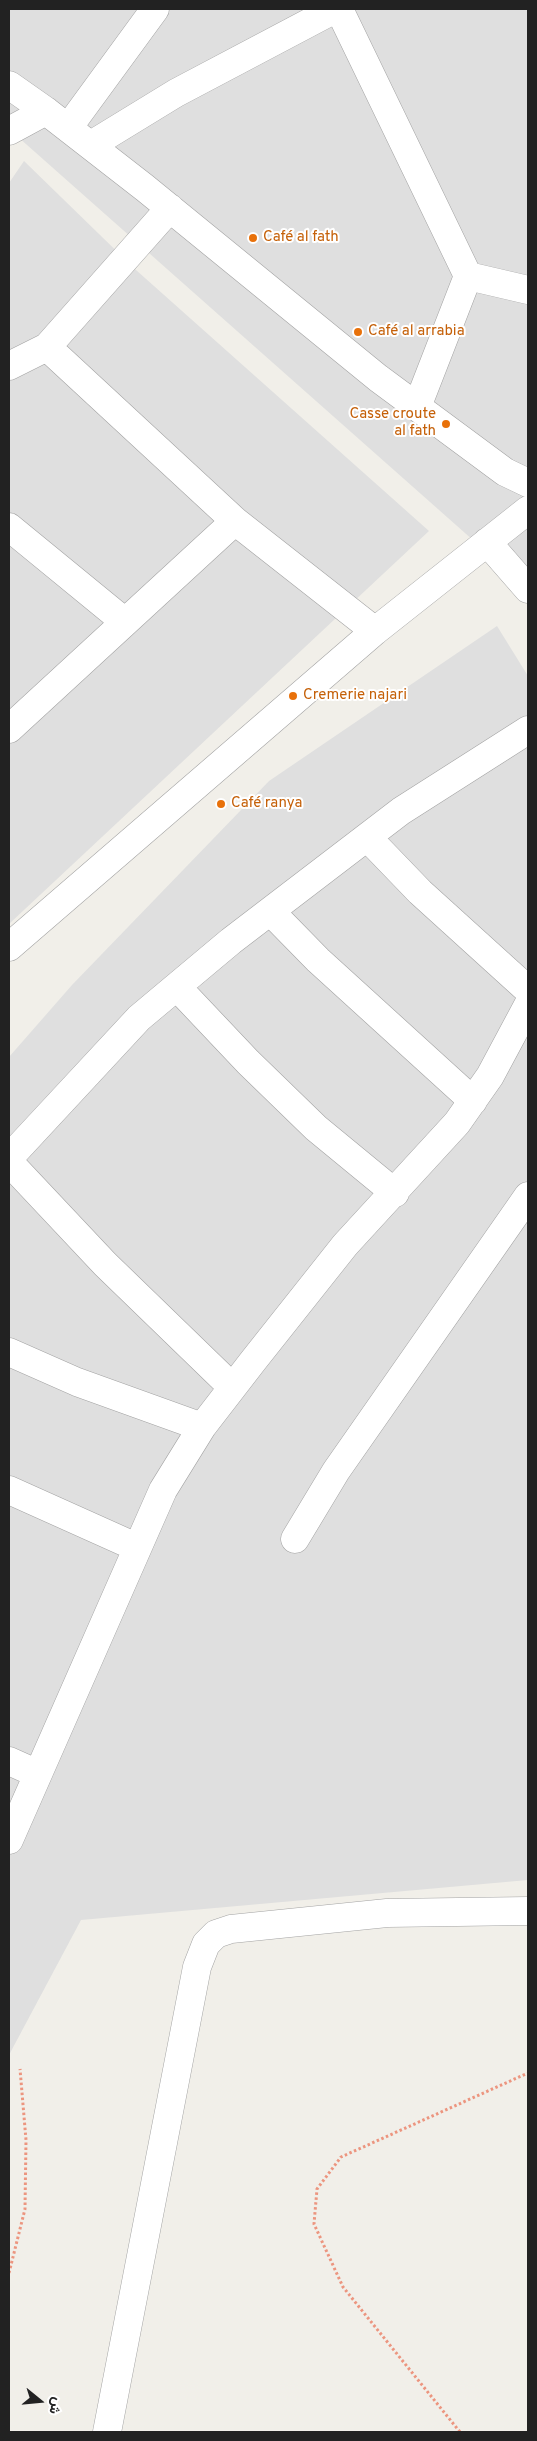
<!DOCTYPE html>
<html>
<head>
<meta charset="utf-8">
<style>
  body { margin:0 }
  #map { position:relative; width:537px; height:2441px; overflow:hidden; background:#f1efe9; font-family:Overpass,Vazirmatn,sans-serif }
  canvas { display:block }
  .frame { position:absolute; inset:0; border:10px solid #222; pointer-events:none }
  .north { position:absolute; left:15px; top:2376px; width:50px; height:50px; -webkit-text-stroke:4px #fff; paint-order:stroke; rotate:107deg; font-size:14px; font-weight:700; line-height:20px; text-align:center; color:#222 }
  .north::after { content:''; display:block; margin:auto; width:18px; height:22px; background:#222; clip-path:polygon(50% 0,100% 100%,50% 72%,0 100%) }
</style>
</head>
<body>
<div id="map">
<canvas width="537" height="2441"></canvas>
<div class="frame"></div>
<div class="north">ش</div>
</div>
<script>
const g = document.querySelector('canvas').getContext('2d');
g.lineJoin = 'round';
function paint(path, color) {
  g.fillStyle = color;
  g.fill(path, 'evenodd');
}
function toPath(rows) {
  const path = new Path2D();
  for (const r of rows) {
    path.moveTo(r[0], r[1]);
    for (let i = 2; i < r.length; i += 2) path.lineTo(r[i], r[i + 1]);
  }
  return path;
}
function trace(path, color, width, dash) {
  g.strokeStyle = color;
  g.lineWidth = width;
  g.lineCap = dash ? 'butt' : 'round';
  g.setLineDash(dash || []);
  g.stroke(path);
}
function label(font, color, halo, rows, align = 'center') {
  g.font = font + ' Overpass,sans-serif';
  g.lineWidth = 4;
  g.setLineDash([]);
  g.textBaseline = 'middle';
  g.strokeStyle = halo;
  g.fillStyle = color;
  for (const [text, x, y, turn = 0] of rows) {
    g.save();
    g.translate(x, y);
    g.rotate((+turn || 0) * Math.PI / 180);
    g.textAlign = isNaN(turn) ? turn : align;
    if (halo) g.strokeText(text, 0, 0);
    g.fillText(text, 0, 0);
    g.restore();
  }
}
const residential = toPath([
  [9,9,528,9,528,600,509,572,9,129],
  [24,161,136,270,429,531,9,924,9,183],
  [497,626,528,676,528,1880,81,1920,9,2055,9,1057,72,985,269,781]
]);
const path = toPath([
  [9,2273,25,2209,26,2140,20,2069],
  [460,2432,343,2287,314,2224,317,2189,341,2157,528,2073]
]);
const minor = toPath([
  [339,9,468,276,528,290],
  [9,85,46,111,145,188,378,378,505,472,528,483],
  [68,128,155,9],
  [9,131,46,111],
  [91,145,176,93,335,9],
  [47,347,170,208],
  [9,366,47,347,235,521,375,631],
  [417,407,468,276],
  [9,527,125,622],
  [487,542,528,589],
  [9,729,235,521],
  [367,837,420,892,528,990],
  [271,912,318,960,473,1101],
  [9,947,375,631,528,510],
  [178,988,248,1062,316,1128,395,1193],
  [9,1158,139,1018,231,941,401,811,528,730],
  [9,1162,105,1264,232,1387],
  [9,1352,77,1382,202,1427],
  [9,1490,136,1547],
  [295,1539,336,1471,528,1196],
  [9,1761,38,1774],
  [9,1840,163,1490,202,1427,253,1361,345,1245,457,1123,490,1076,528,1005],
  [107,2432,197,1967,206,1944,216,1934,231,1929,387,1913,528,1911]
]);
const markers = [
  [253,238,5,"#e8710a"],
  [358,332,5,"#e8710a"],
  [446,424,5,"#e8710a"],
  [293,696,5,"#e8710a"],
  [221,804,5,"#e8710a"]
];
const foodNames = [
  ["Café al fath",263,238],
  ["Café al arrabia",368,332],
  ["Casse croute",436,415,"right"],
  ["al fath",436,432,"right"],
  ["Cremerie najari",303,696],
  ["Café ranya",231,804]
];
paint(residential, '#dfdfdf');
trace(minor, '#a3a3a3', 29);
trace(path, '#ec957f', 3, [2.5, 2.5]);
trace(minor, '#fff', 28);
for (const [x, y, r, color] of markers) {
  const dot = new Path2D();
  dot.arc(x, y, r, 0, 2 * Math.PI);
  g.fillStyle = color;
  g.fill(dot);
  trace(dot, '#fff', 2);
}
label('15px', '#c56008', '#fff', foodNames, 'left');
</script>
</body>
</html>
